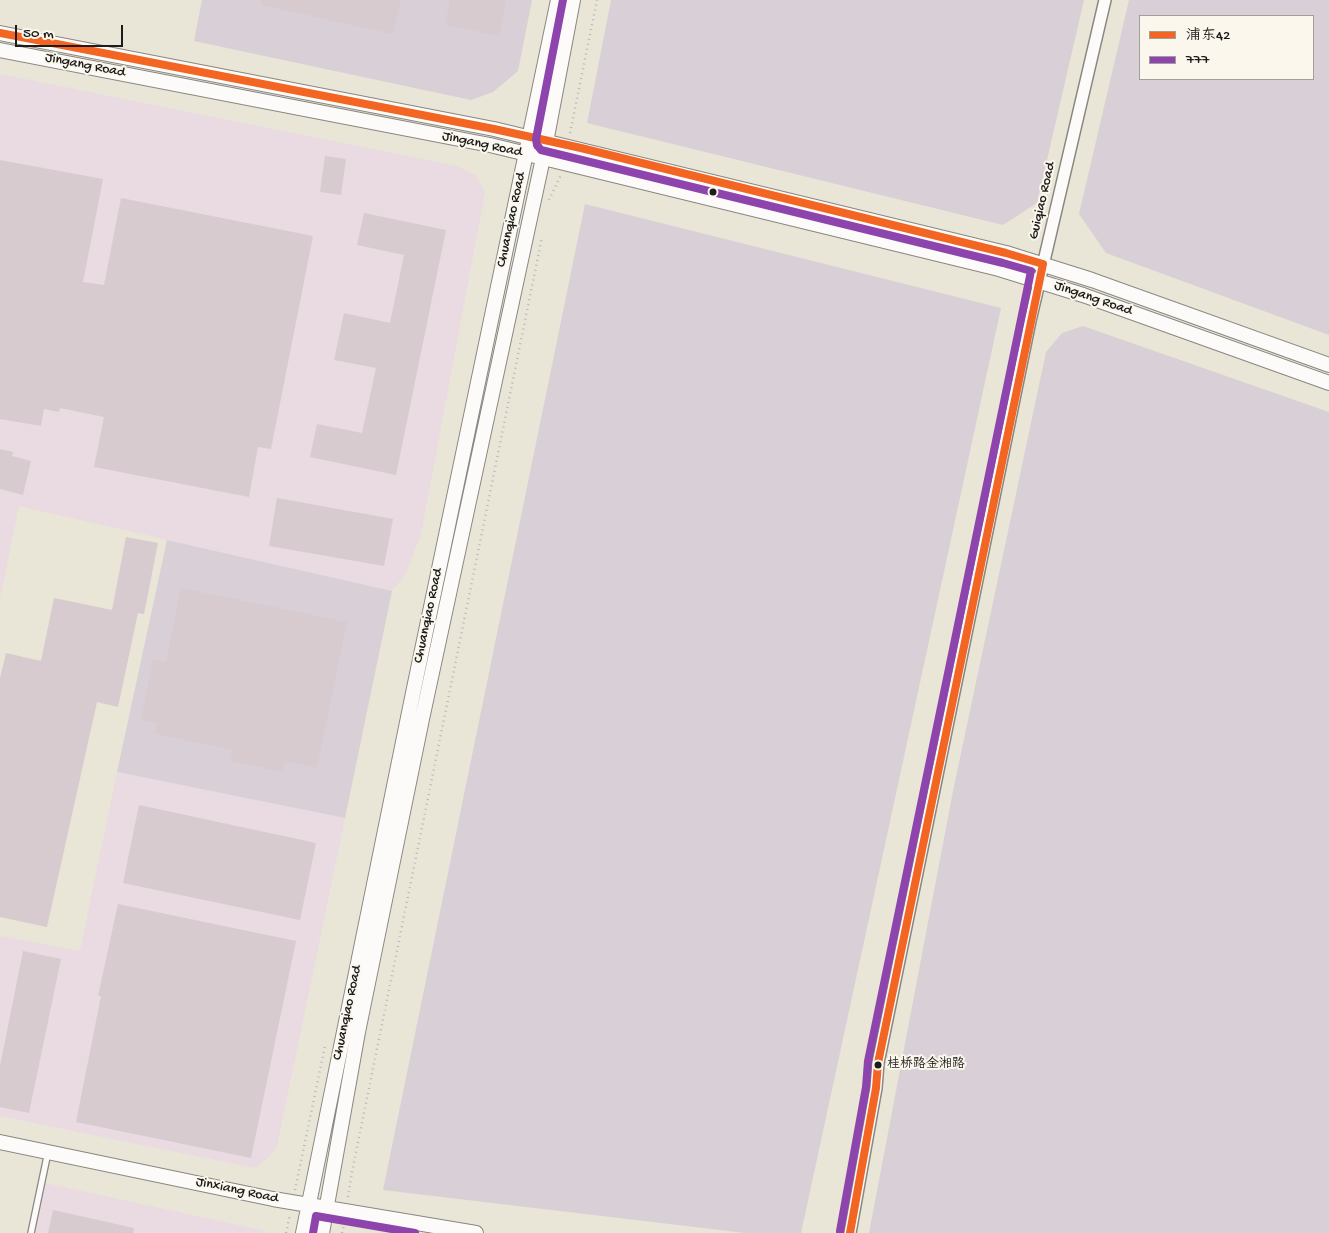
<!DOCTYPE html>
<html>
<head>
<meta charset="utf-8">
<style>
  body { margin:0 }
  #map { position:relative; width:1329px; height:1233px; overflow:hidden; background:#e9e5d7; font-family:"Gochi Hand","LXGW WenKai TC",sans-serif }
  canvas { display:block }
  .legend { position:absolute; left:1139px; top:15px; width:175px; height:65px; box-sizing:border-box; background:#fbf7ec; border:1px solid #a29f99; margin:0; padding:6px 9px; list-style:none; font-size:15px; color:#1c1c1c }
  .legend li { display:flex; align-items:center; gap:10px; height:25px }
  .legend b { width:25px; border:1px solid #a29f99 }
  .scale { position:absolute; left:15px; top:25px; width:108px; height:22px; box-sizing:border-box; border:2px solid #1c1c1c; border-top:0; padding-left:6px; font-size:15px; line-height:18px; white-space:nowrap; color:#1c1c1c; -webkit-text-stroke:4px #fbf7ec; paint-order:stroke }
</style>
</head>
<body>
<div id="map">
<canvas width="1329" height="1233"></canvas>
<ul class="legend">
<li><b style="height:6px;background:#f26522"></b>浦东42</li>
<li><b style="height:6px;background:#8e44ad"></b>777</li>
</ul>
<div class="scale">50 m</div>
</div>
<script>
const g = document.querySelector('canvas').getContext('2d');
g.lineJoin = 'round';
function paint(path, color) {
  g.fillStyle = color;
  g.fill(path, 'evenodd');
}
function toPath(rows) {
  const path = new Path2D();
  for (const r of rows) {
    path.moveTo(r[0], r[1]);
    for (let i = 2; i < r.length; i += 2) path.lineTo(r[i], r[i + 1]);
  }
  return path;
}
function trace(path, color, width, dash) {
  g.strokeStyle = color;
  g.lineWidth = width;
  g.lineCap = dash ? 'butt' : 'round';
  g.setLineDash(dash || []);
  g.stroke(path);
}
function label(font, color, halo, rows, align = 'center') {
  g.font = font + ' "Gochi Hand","LXGW WenKai TC",sans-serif';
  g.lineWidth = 4;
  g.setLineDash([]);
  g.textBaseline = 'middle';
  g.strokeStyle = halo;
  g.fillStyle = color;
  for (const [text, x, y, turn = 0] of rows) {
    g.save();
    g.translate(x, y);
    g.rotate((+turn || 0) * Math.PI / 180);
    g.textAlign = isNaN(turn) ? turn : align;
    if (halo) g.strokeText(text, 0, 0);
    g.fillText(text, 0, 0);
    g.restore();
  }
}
const built = toPath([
  [0,74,457,166,475,175,485,192,421,534,405,575,392,591,19,506,0,598],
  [117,772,345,818,277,1146,266,1160,255,1168,0,1116,0,936,80,951],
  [40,1182,266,1231,266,1233,28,1233]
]);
const industrial = toPath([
  [202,0,532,0,518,71,493,92,471,100,194,41],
  [611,0,1084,0,1037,203,1003,225,587,123],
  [1129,0,1329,0,1329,335,1106,253,1079,214],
  [1140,16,1313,16,1313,79,1140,79],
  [585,204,1001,308,801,1233,745,1233,383,1190],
  [1083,326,1329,412,1329,1233,869,1233,953,791,1046,352,1062,333],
  [167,540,392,591,345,818,117,772]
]);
const building = toPath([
  [261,0,401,0,393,34,261,5],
  [450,0,506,0,499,36,445,25],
  [325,156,346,159,341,195,320,192],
  [0,160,103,179,83,282,104,285,121,198,313,236,271,449,258,447,249,497,94,467,104,417,60,408,59,412,44,409,41,426,0,419],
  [364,213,446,230,396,475,310,457,317,424,362,433,376,368,334,360,344,313,390,323,404,255,357,245],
  [0,449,13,452,12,456,31,461,23,495,0,489],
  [277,498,393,519,384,566,269,546],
  [126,537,158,543,144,614,138,613,118,707,97,702,47,927,0,917,0,678,6,653,41,661,54,598,112,610],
  [181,588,347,622,317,768,285,761,283,772,230,761,233,750,155,734,157,723,141,720,153,660,166,662],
  [139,805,316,843,300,920,123,883],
  [118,904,296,941,251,1158,76,1122,101,996,98,996],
  [23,951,61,959,29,1113,0,1107,0,1066],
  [53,1210,134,1228,133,1233,48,1233]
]);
const path = toPath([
  [570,133,597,0],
  [549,200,561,175],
  [295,1190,325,1046],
  [348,1197,352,1172,542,237],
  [286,1233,290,1215],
  [342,1233,344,1225]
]);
const service = toPath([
  [31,1233,48,1152]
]);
const minor = toPath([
  [850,1233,876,1088,878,1063,1030,321,1105,0]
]);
const tertiary = toPath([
  [0,33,494,129,1006,253,1092,280,1329,365],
  [0,50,490,145,999,269,1083,295,1329,383],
  [0,1142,273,1199,476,1233],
  [303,1233,413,693,558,0],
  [322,1233,358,1032,422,719,543,158,573,0]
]);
const bus1 = toPath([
  [0,33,494,129,581,148,1006,253,1043,264,878,1063,876,1088,850,1233]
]);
const bus2 = toPath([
  [563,0,536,139,537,145,541,150,1003,263,1031,271,868,1061,866,1087,840,1231],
  [313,1233,316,1216,415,1233]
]);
const markers = [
  [713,192,4.5,"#1c1c1c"],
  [878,1065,4.5,"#1c1c1c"]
];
const busNames = [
  ["桂桥路金湘路",887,1065]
];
const streetNames = [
  ["Jingang Road",85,66,11],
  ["Jingang Road",482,145,12],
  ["Guiqiao Road",1043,201,-77],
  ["Chuanqiao Road",512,220,-78],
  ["Jingang Road",1093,299,19],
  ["Chuanqiao Road",429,616,-78],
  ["Chuanqiao Road",348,1013,-78],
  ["Jinxiang Road",237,1191,12]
];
paint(built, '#eadae2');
paint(industrial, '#d8d0d6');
paint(building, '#d7cbcf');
trace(service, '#898780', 8);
trace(minor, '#898780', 14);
trace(tertiary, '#898780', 16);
trace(path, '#b9b8b6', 2.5, [1, 4]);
trace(service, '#fcfbf9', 5.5);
trace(minor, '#fcfbf9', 11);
trace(tertiary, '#fcfbf9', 14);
trace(bus1, '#f26522', 8);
trace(bus2, '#8e44ad', 8);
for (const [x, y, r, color] of markers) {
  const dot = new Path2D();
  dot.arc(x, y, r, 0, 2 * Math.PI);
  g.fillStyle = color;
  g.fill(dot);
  trace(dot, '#fbf7ec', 2);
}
label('13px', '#1c1c1c', '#fbf7ec', busNames, 'left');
label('14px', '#1c1c1c', '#fbf7ec', streetNames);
</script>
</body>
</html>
